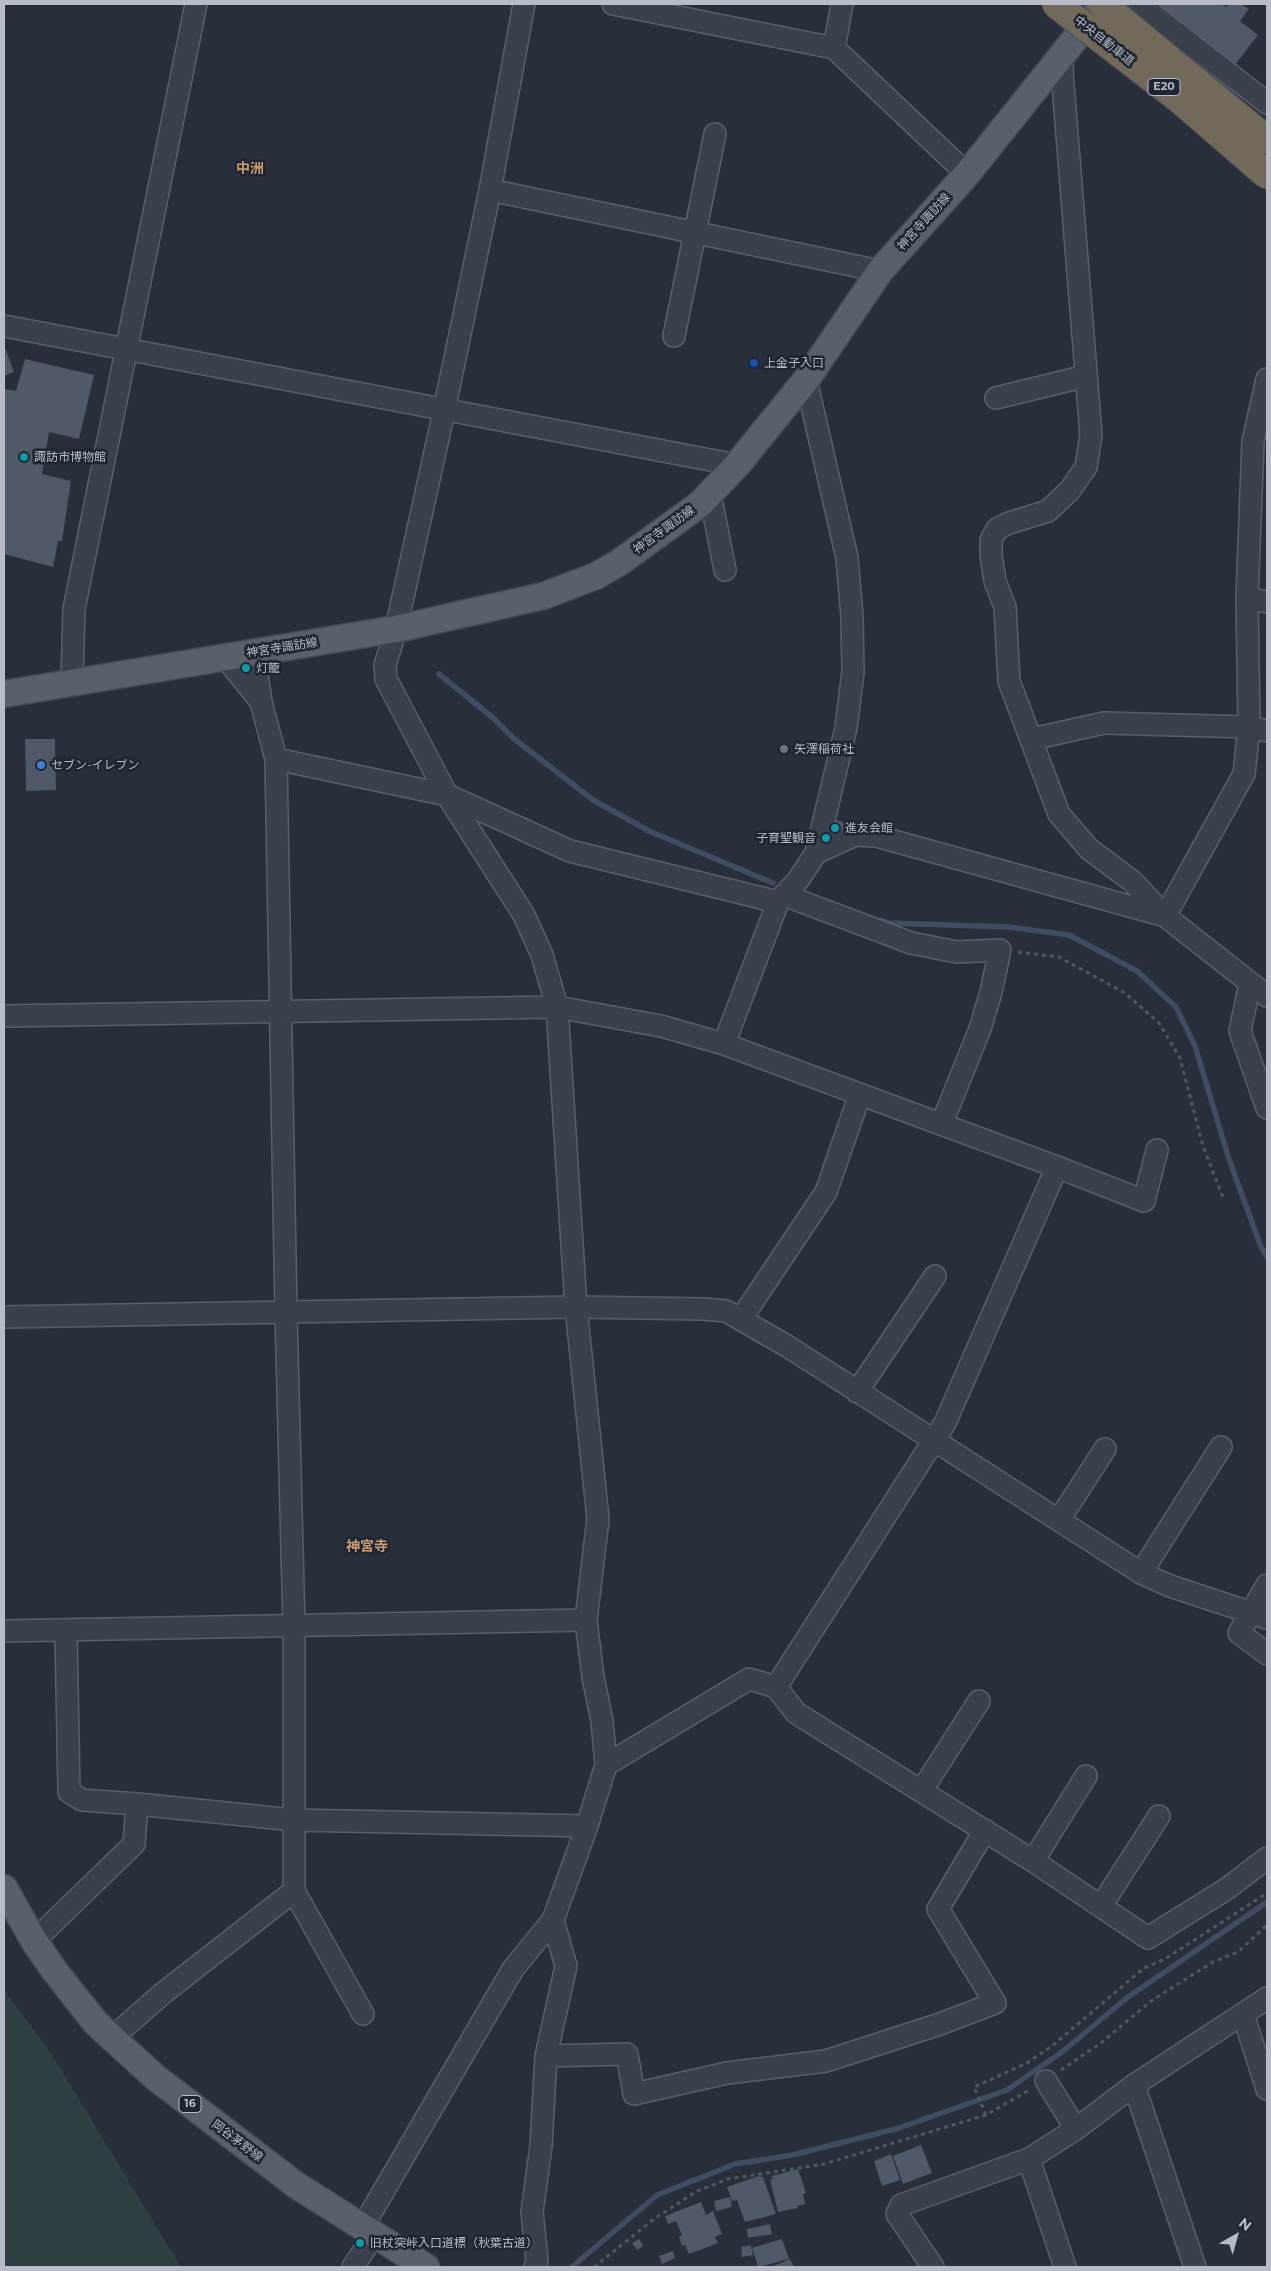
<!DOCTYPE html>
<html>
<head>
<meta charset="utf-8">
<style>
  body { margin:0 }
  #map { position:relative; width:1271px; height:2271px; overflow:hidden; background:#282f3b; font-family:Montserrat,sans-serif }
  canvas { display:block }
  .frame { position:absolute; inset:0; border:5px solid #b7bcc7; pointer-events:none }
  .north { position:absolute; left:1211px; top:2211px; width:50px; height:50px; -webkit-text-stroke:4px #202631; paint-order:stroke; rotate:38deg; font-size:14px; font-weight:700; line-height:20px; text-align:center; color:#b7bcc7 }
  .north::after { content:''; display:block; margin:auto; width:18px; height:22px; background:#b7bcc7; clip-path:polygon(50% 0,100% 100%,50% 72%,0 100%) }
</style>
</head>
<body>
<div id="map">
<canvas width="1271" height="2271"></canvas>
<div class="frame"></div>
<div class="north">N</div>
</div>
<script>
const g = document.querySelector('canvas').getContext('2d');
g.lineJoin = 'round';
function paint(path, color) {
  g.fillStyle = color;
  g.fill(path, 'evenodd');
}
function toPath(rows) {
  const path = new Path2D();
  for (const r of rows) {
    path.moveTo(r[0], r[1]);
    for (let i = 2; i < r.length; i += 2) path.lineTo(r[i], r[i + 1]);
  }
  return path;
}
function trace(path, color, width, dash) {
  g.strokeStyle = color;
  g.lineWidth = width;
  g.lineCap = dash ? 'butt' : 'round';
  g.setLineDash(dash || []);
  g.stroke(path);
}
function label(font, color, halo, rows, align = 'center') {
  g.font = font + ' Montserrat,"Noto Sans JP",sans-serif';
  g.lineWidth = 5;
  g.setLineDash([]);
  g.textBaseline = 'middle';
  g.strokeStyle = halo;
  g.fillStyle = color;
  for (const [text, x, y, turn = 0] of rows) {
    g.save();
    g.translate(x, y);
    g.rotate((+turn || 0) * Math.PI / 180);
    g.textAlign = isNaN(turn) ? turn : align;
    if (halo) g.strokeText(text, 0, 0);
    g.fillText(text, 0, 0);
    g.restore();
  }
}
const green = toPath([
  [4,1990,49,2050,181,2267,4,2267]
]);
const stream = toPath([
  [439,674,492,717,513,738,593,800,649,831,773,883],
  [880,920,888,923,1009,927,1069,935,1137,971,1176,1007,1195,1046,1229,1159,1261,1247,1267,1257],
  [572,2267,657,2195,735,2164,793,2155,899,2128,1007,2090,1062,2052,1128,1997,1267,1902]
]);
const building = toPath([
  [1154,4,1222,4,1226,7,1229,4,1241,4,1249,9,1240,21,1258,35,1234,66],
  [4,345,14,372,4,376],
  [25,359,94,375,79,439,49,432,42,474,71,481,62,541,58,541,53,567,4,554,4,389,16,391],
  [25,739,55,739,56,790,26,791],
  [829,818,846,823,841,838,825,833],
  [921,2145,932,2173,903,2184,893,2156],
  [891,2154,900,2180,882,2186,874,2161],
  [798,2169,806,2193,803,2194,805,2204,797,2206,798,2208,778,2212,770,2180,773,2179,772,2176],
  [759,2176,763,2177,776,2214,745,2222,737,2200,732,2201,727,2187],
  [730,2197,732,2207,716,2211,714,2201],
  [701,2202,706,2215,713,2211,722,2234,715,2237,718,2243,689,2254,685,2245,682,2246,679,2237,682,2235,676,2221,668,2224,665,2216],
  [770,2224,772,2234,748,2238,747,2229],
  [639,2239,643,2246,637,2250,632,2243],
  [782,2239,789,2259,758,2267,752,2248],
  [751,2245,753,2255,742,2257,741,2247],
  [673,2251,675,2258,662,2264,659,2256],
  [790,2259,794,2267,771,2267]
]);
const path = toPath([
  [1018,952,1059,957,1125,993,1159,1023,1180,1058,1203,1146,1224,1200],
  [1061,2070,1101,2043,1151,2001,1213,1962,1238,1952,1267,1925],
  [986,2115,974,2087,1027,2063,1052,2046,1144,1968,1165,1959,1267,1893],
  [594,2267,654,2219,697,2191,728,2179,824,2164,986,2115,1031,2089]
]);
const minor = toPath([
  [613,4,834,48,967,174],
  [1139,4,1267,103],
  [834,48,842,4],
  [1063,55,1062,72,1091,435,1086,467,1070,490,1048,511,1009,523,997,529,991,540,991,555,995,581,1005,607,1009,681,1059,814,1089,849,1132,881,1165,916,1267,996],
  [490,190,880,271],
  [4,326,737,465],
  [674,336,715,134],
  [996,398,1086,376],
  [710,494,725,570],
  [1247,598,1267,602],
  [225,657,261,702],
  [72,681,74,609,196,4],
  [1032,739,1104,723,1249,727,1247,598,1253,441,1267,379],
  [276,759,447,795,570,851,778,902],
  [816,853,855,835,876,836,1165,916],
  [784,895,911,943,957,952,1000,950,991,992,980,1029,942,1123],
  [1165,916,1244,774,1249,727,1267,731],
  [1250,983,1240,1031,1267,1108],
  [4,1016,557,1007,661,1026,724,1044,1057,1167,945,1423,776,1687],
  [724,1044,778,902,798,880,816,853,846,728,853,672,852,617,847,558,806,380],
  [1057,1167,1144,1201,1157,1150],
  [4,1317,576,1307,704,1309,726,1311,787,1346,1141,1573,1170,1586,1267,1618],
  [741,1319,826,1192,860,1094],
  [857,1392,935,1276],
  [1059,1520,1105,1449],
  [1141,1573,1221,1447],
  [1267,1585,1239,1633,1267,1654],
  [4,1631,586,1620],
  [66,1631,69,1792,82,1800,137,1804],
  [606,1765,749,1679,776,1687,796,1713,1033,1861,1148,1938,1228,1888,1267,1858],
  [922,1790,979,1701],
  [1033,1861,1086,1776],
  [294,1891,363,2014],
  [1101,1906,1159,1816],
  [34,1941,134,1844,137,1804,294,1820,587,1826],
  [1243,2014,1267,2089],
  [112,2038,162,1994,294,1891,294,1627,286,1314,276,759,261,702,254,653],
  [546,2056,627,2054,634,2094,727,2073,826,2061,940,2024,995,2003,938,1909,985,1830],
  [1046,2081,1076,2129],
  [1134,2085,1195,2267],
  [1029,2159,1065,2267],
  [362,2228,513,1969,553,1920,587,1826,606,1765,602,1721,593,1677,586,1620,598,1519,576,1307,557,1007,542,955,524,915,447,795,386,679,385,665,396,629,444,411,490,190,524,4],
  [353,2267,374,2235],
  [535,2267,537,2260,532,2212,541,2146,546,2056,566,1966,553,1920],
  [933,2267,897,2214,901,2205,1029,2159,1076,2129,1134,2085,1267,1998]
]);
const major = toPath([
  [4,694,396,629,543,596,596,576,620,562,700,504,737,465,806,380,880,271,967,174,1103,4],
  [4,1888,34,1941,54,1970,95,2022,112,2038,156,2078,296,2185,426,2267]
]);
const highwayBridge = toPath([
  [1056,4,1178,98,1267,175],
  [1102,4,1267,140]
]);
const markers = [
  [754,363,5,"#1a4fb4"],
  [24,457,5,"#0f9aa8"],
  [246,668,5,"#0f9aa8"],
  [784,749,5,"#6b7280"],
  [41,765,5,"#3f7fe0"],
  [835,828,5,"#0f9aa8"],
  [826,838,5,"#0f9aa8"],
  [360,2243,5,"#0f9aa8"]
];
const shields = [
  [1164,87,32],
  [190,2104,22]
];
const shieldNames = [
  ["E20",1164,87],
  ["16",190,2104]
];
const streetNames = [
  ["中央自動車道",1104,41,38],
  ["神宮寺諏訪線",924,222,-48],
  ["神宮寺諏訪線",664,530,-36],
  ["神宮寺諏訪線",282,648,-9],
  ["岡谷茅野線",237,2141,37]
];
const poiNames = [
  ["上金子入口",764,363],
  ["諏訪市博物館",34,457],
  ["灯籠",256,668],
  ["矢澤稲荷社",794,749],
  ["セブン-イレブン",51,765],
  ["進友会館",845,828],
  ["子育聖観音",816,838,"right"],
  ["旧杖突峠入口道標（秋葉古道）",370,2243]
];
const neighbourhoodNames = [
  ["中洲",250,169],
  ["神宮寺",367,1547]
];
paint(green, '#2d3f40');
trace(stream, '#404c62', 5.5);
paint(building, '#505967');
trace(minor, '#595f6a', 24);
trace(major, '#444a55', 29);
trace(path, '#4b5a5e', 3, [4, 4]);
trace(minor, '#3b414c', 21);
trace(major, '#59606c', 26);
trace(highwayBridge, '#464c57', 30, []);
trace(highwayBridge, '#716959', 28);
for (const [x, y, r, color] of markers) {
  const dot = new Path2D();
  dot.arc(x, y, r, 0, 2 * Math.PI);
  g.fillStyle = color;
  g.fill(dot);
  trace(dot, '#202631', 2);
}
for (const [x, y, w] of shields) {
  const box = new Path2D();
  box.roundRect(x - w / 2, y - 8.5, w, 17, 4);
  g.fillStyle = '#202631';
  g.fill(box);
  trace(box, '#b7bcc7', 1);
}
label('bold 11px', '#b7bcc7', null, shieldNames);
label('12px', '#b7bcc7', '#202631', streetNames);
label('12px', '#b7bcc7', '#202631', poiNames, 'left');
label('bold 14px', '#c79b71', '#202631', neighbourhoodNames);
</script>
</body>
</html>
